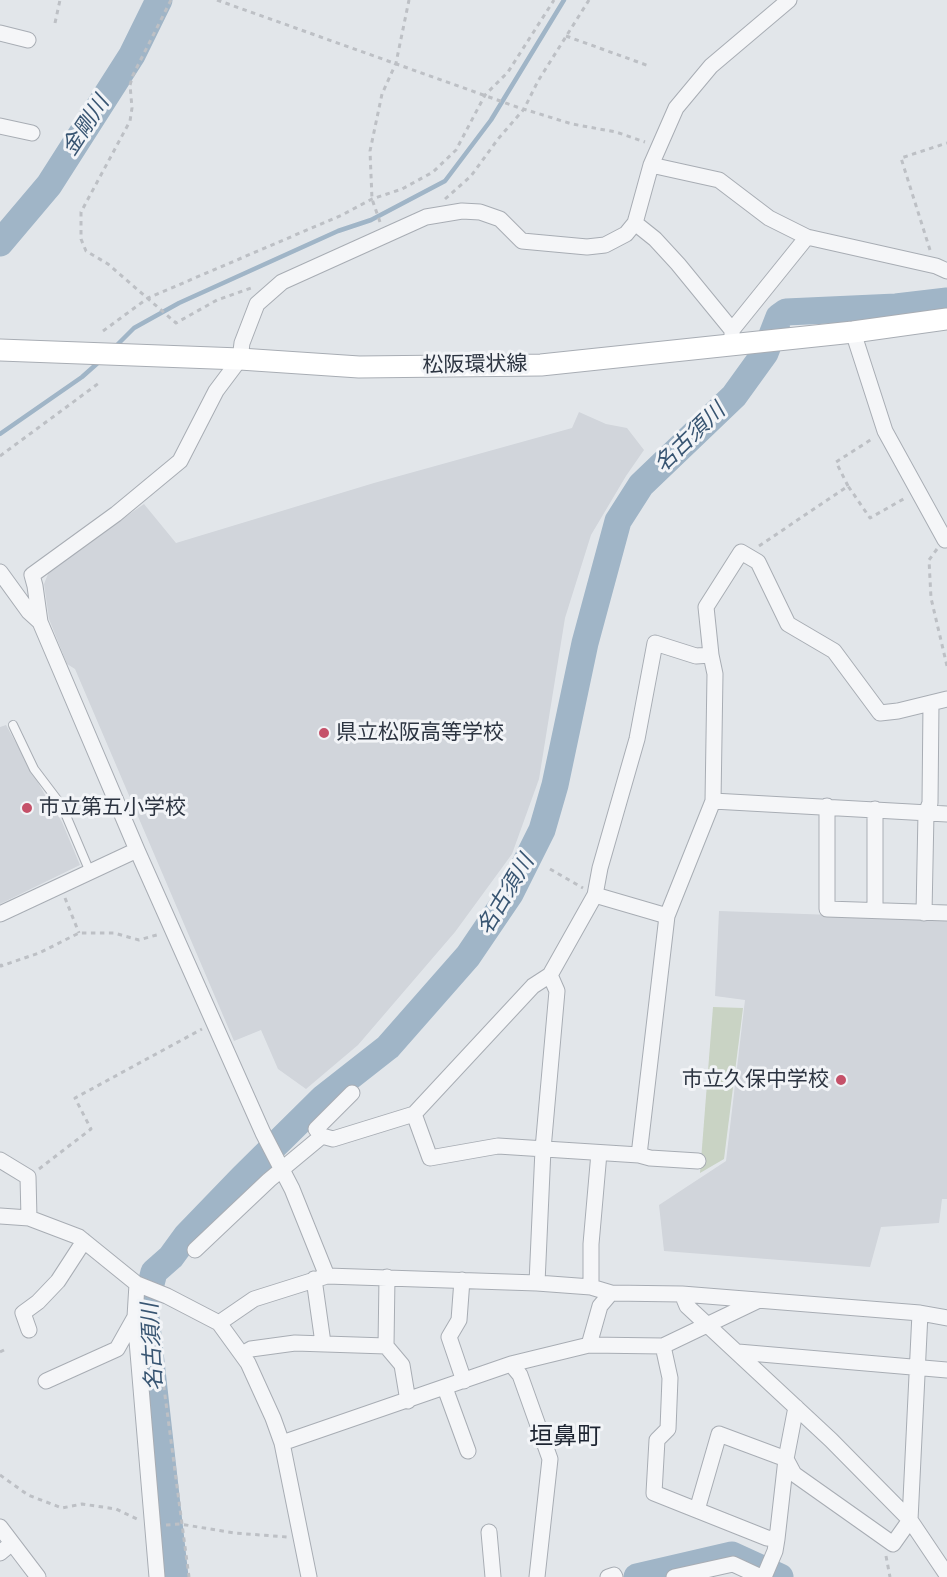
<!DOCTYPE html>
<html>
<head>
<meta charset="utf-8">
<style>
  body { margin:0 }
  canvas { display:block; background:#e2e6ea }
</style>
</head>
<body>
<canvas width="947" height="1577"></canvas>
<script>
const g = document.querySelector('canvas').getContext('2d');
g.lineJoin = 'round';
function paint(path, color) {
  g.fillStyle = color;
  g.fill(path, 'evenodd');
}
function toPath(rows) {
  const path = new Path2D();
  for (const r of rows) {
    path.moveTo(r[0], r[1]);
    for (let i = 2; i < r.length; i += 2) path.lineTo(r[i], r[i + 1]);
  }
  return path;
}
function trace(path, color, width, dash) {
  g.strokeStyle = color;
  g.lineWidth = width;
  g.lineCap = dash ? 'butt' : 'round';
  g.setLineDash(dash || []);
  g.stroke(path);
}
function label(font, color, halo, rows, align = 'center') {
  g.font = font + ' Karla,"Noto Sans JP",sans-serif';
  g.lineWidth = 6;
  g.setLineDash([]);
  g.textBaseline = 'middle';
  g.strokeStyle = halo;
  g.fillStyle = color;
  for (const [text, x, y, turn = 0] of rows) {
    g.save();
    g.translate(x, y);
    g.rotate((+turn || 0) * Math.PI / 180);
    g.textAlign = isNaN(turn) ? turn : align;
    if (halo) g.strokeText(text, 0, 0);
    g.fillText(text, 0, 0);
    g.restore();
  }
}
const built = toPath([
  [579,412,606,424,627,428,644,450,626,476,591,535,565,618,539,779,512,854,455,932,358,1045,306,1089,278,1069,261,1030,234,1041,75,669,67,664,49,619,44,584,50,569,144,504,176,543,374,483,572,428],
  [6,725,45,795,62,822,80,865,0,904,0,727],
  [719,911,947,919,947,1199,942,1199,939,1223,881,1227,870,1267,664,1251,659,1205,726,1161,745,1000,715,996]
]);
const green = toPath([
  [713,1007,743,1008,724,1159,700,1173]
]);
const stream = toPath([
  [115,347,134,328,179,303,338,231,371,220,445,181,491,120,564,0],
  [0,434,82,377,100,361]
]);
const river = toPath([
  [0,243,49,185,132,55,159,0],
  [175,1577,145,1308,154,1272,171,1257,187,1235,242,1178,323,1098,388,1047,468,956,510,894,542,830,555,785,585,643,618,521,641,485,734,396,765,353,779,317,786,312,896,307,947,301],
  [637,1577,732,1555,780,1577]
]);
const path = toPath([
  [171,0,133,75,130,85,132,108,130,121,81,212,81,239,86,251,108,264,176,323,217,300,251,288],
  [217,0,517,107,572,124,616,132,645,142],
  [55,23,60,0],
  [566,36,649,66],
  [445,199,471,176,498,139,524,109,538,81,589,0],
  [380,222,372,199,370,151,382,94,396,63,409,0],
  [930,250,901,158,947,143],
  [103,331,148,298,342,215,372,199,402,189,433,172,456,150,485,95,508,72,554,0],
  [0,456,99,383],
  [848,486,836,462,872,439],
  [759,546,848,486,870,518,907,497],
  [937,549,929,560,931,598,947,666],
  [550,869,583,888],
  [65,898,79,933],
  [0,964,1,966,39,953,79,933,114,933,139,940,160,934],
  [39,1169,91,1129,75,1098,202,1029],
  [159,1350,189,1577],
  [0,1352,4,1350],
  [0,1475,28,1495,62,1508,82,1504,116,1509,137,1519],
  [166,1525,180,1524,234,1533,287,1537],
  [886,1556,890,1577]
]);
const lane = toPath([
  [13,725,34,769,62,806,90,872]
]);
const street = toPath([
  [0,33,28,40],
  [0,126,32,133],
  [651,165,719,180,769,218,807,237,936,266,947,271],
  [732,330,678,264,655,239,635,223,651,165,676,108,711,66,789,0],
  [853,332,885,431,945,540],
  [732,339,732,330,807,237],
  [0,572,29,612,40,622],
  [711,655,706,607,741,552,758,562,788,624,834,651,880,713,898,711,947,699],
  [827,806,827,909,947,913],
  [875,910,875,809],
  [924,913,926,813,930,803,931,703],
  [0,914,137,850],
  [667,916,713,801],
  [414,1114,430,1158,498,1146,639,1155,667,916,595,895],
  [322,1136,316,1129,352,1093],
  [639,1155,650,1158,698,1161],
  [0,1160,28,1177,29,1218],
  [0,1216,29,1218,79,1237,137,1284,167,1296,219,1323,248,1363,273,1418,282,1443,309,1577],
  [195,1250,269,1180,322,1136,333,1139,414,1114,533,986,550,975],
  [327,1276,292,1189,263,1133,137,850,40,622,35,586,32,575,116,514,180,461,216,391,240,359,242,343,257,304,282,282,426,217,462,211,480,212,500,219,522,241,587,247,605,245,626,234,635,223],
  [314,1279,323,1343],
  [462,1280,459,1320,449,1337,464,1381],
  [537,1283,543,1149,557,991,550,975,595,895,600,868,637,739,655,643,696,656,711,655,715,674,713,801,947,814],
  [137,1284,135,1317,157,1577],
  [591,1287,591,1244,599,1153],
  [682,1294,687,1306,831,1440,910,1520,947,1575],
  [219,1323,254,1299,327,1276,537,1283,591,1287,611,1293,682,1294,920,1313,947,1318],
  [29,1330,23,1313,38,1302,58,1281,84,1241],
  [589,1345,600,1306,611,1293],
  [386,1346,387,1277],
  [663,1346,670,1378,668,1429,657,1440,654,1493,767,1538,777,1539,775,1551,764,1577],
  [738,1352,947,1370],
  [242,1354,251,1349,295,1343,386,1346,402,1365,408,1401],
  [511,1364,520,1375,550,1459,537,1577],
  [46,1381,117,1349,135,1317],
  [445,1388,468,1451],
  [796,1407,786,1459,794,1474,893,1544,910,1520,920,1313],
  [282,1443,511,1364,589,1345,663,1346,757,1301],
  [697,1510,719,1434,786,1459,777,1539],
  [0,1527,38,1577],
  [489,1532,493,1577],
  [0,1553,12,1543],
  [608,1577,614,1575,615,1577],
  [674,1577,733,1564,761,1577]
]);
const secondary = toPath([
  [0,350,240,359,359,367,541,365,853,332,947,319]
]);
const markers = [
  [324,733,6,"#c55169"],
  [27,808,6,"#c55169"],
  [841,1080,6,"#c55169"]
];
const streetNames = [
  ["松阪環状線",475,365,-1]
];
const poiNames = [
  ["県立松阪高等学校",336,733],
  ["市立第五小学校",39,808],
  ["市立久保中学校",829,1080,"right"]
];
const waterNames = [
  ["金剛川",86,126,-57],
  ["名古須川",690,438,-44],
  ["名古須川",506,895,-59],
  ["名古須川",153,1347,-93]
];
const quarterNames = [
  ["垣鼻町",565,1437]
];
paint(built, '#d1d5db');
paint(green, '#c9d3c4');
trace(stream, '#a0b5c7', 4.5);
trace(river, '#a0b5c7', 27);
trace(lane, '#a8adb4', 10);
trace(street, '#a8adb4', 17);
trace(secondary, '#a8adb4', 23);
trace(path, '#bdc0c5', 3, [4.5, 4.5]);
trace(lane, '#f5f6f8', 8);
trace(street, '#f5f6f8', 15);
trace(secondary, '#fff', 21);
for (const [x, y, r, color] of markers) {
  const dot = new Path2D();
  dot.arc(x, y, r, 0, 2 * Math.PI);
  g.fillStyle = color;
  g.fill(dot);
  trace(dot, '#f2f4f7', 2);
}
label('21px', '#2c3441', '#f2f4f7', streetNames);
label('21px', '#2c3441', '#f2f4f7', poiNames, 'left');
label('italic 22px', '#385572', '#f2f4f7', waterNames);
label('24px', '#1e2532', '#f2f4f7', quarterNames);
</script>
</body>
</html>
